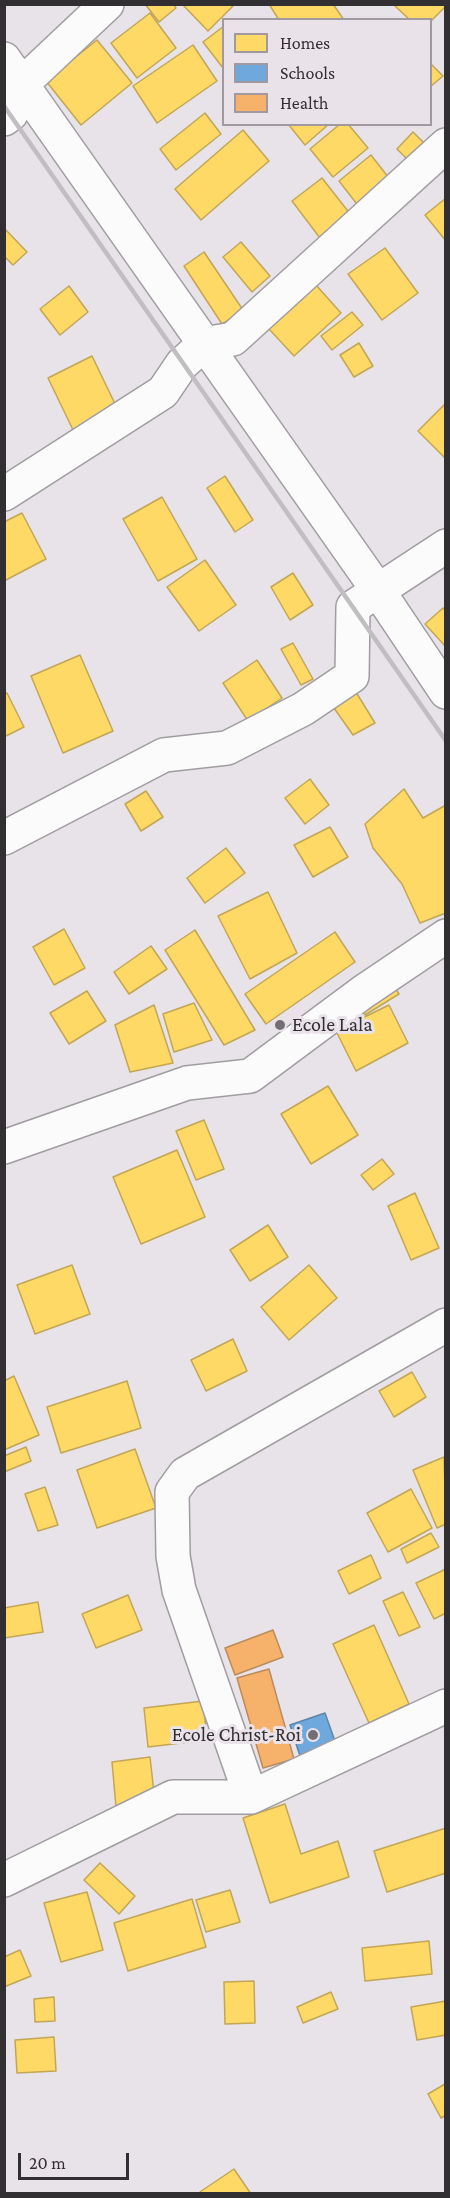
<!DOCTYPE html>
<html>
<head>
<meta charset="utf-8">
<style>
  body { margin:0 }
  #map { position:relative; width:450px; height:2198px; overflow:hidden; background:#e8e3e8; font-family:"Crimson Pro",serif }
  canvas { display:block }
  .frame { position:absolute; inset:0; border:6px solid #322f32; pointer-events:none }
  .legend { position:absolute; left:222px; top:18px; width:210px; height:108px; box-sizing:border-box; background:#e9e2e9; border:2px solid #a09aa0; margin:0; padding:8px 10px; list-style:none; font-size:18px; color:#322f32 }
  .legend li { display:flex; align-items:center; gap:12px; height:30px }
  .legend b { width:30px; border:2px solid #a09aa0 }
  .scale { position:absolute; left:18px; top:2153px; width:111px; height:27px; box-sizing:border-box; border:3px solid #322f32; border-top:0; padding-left:8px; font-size:18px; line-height:21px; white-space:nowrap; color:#322f32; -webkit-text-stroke:4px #e9e2e9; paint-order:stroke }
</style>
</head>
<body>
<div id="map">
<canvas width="450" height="2198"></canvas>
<div class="frame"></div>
<ul class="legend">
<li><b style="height:16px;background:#ffd966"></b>Homes</li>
<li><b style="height:16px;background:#6fa8dc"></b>Schools</li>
<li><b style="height:16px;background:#f6b26b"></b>Health</li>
</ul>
<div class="scale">20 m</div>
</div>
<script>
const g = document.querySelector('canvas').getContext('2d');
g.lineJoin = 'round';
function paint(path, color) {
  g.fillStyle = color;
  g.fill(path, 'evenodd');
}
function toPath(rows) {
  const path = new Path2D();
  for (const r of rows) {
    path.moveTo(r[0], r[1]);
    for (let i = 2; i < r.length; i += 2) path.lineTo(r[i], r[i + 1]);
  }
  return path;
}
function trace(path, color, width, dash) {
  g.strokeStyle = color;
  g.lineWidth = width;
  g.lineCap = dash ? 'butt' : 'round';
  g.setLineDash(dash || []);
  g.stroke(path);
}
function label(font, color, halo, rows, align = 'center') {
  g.font = font + ' "Crimson Pro",serif';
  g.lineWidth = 6;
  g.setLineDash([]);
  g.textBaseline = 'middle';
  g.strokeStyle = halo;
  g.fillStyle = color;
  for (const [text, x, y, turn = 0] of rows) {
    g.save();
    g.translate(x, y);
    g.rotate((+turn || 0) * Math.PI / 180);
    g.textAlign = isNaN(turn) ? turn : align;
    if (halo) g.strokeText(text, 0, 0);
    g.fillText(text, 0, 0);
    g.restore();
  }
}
const homes = toPath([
  [145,4,173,4,176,8,159,22,145,4],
  [182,4,235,4,208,31,182,4],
  [269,4,333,4,344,20,279,20,269,4],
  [397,4,446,4,446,6,430,22,430,20,410,20,395,6,397,4],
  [150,13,176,48,137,78,111,43,150,13],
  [224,26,224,68,223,68,203,42,224,26],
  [97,40,132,83,81,125,46,81,97,40],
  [193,45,217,81,157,123,133,86,193,45],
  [430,63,443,76,430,87,430,63],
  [205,113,221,134,176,170,160,149,205,113],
  [288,124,329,124,305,145,288,124],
  [340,124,348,124,368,148,333,177,310,149,340,124],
  [243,130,269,161,201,220,175,189,243,130],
  [413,132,427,146,411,163,397,149,413,132],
  [371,155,392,182,360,208,339,181,371,155],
  [322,178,351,215,320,238,292,201,322,178],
  [446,198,446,241,425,215,446,198],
  [5,229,27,252,13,265,4,256,5,229],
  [241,242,270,276,252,292,223,257,241,242],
  [385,248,418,293,382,320,348,274,385,248],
  [204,252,243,310,222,324,184,266,204,252],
  [316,285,341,313,294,356,269,329,316,285],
  [69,286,88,312,60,335,40,309,69,286],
  [352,312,363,325,332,350,321,336,352,312],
  [359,343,373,366,354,377,340,355,359,343],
  [92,356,119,412,75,434,48,378,92,356],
  [445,404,446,404,446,459,418,431,445,404],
  [225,476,253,520,235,532,207,488,225,476],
  [162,497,197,559,158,581,123,519,162,497],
  [22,513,46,559,4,581,4,522,22,513],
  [205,560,236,605,199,631,167,587,205,560],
  [293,573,313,605,290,620,271,587,293,573],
  [443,608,446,611,446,647,425,624,443,608],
  [293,643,313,679,301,685,281,649,293,643],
  [80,655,113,731,63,753,31,676,80,655],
  [257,660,282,698,248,721,223,683,257,660],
  [351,684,375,723,353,735,329,701,351,684],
  [7,693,24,727,4,737,4,694,7,693],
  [310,779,329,805,305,824,285,798,310,779],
  [404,789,423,818,446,805,446,913,420,923,402,884,373,848,365,824,404,789],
  [146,791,163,817,141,831,125,804,146,791],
  [330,827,348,857,313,877,294,845,330,827],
  [226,848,245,873,205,903,187,878,226,848],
  [268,892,297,953,250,979,218,916,268,892],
  [64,929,85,968,54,985,33,947,64,929],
  [195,930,255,1030,224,1045,165,950,195,930],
  [335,932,355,962,266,1024,245,994,335,932],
  [151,946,167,969,129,994,114,972,151,946],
  [390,980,399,994,365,1015,357,1001,390,980],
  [87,991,106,1021,69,1044,50,1013,87,991],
  [194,1003,212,1040,174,1052,163,1014,194,1003],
  [154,1005,173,1063,130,1072,115,1025,154,1005],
  [389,1005,408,1043,356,1071,336,1031,389,1005],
  [328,1086,358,1135,311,1164,281,1114,328,1086],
  [204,1120,224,1169,196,1180,176,1131,204,1120],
  [177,1150,205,1217,141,1244,113,1177,177,1150],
  [382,1159,394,1174,373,1190,361,1175,382,1159],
  [415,1193,439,1248,411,1260,388,1206,415,1193],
  [268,1225,288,1257,250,1281,230,1250,268,1225],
  [72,1265,90,1314,35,1334,17,1285,72,1265],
  [309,1265,337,1298,289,1340,261,1307,309,1265],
  [233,1339,247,1371,206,1391,191,1360,233,1339],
  [412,1372,426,1397,394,1417,379,1391,412,1372],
  [14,1376,39,1435,4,1450,4,1381,14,1376],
  [127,1381,141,1428,61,1453,47,1407,127,1381],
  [26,1447,31,1461,4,1472,4,1456,26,1447],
  [135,1449,156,1508,97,1528,77,1470,135,1449],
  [444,1457,446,1524,437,1528,413,1470,444,1457],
  [45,1487,58,1525,38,1531,25,1494,45,1487],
  [411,1489,432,1528,388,1552,367,1513,411,1489],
  [431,1533,439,1547,407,1563,401,1549,431,1533],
  [371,1555,381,1578,349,1594,338,1571,371,1555],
  [446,1569,446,1613,434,1619,416,1583,446,1569],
  [403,1592,420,1627,399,1636,383,1601,403,1592],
  [128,1595,142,1630,96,1648,82,1614,128,1595],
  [38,1602,43,1632,4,1638,4,1608,38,1602],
  [374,1625,409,1704,369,1723,333,1644,374,1625],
  [203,1701,207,1740,148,1747,144,1708,203,1701],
  [150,1757,155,1802,116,1807,112,1762,150,1757],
  [285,1804,301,1854,338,1841,349,1877,270,1903,243,1818,285,1804],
  [446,1828,446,1873,387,1892,374,1851,446,1828],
  [100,1863,135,1896,119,1914,84,1880,100,1863],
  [230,1890,240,1922,206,1932,196,1900,230,1890],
  [87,1892,103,1950,61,1962,44,1903,87,1892],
  [192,1899,206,1947,128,1971,114,1923,192,1899],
  [429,1941,432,1974,365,1981,362,1948,429,1941],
  [20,1950,31,1976,4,1987,4,1957,20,1950],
  [254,1981,255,2023,225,2024,224,1982,254,1981],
  [331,1992,338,2009,303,2023,297,2007,331,1992],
  [54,1997,55,2021,35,2022,34,1999,54,1997],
  [446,2001,446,2035,417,2040,411,2007,446,2001],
  [54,2037,56,2071,17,2073,15,2040,54,2037],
  [445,2084,446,2115,441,2118,428,2094,445,2084],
  [234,2169,251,2194,197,2194,234,2169]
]);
const schools = toPath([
  [325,1713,336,1744,300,1756,290,1725,325,1713]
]);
const health = toPath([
  [273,1630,283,1657,235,1675,225,1648,273,1630],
  [269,1669,294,1759,263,1768,237,1678,269,1669]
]);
const minor = toPath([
  [4,59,377,589,446,692],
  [4,119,11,114,22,84,107,4],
  [4,494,163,392,182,364,204,344,233,339,446,145],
  [4,838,164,755,227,748,303,709,352,676,353,607,446,546],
  [4,1147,187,1083,250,1076,363,992,446,936],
  [251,1797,179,1590,173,1556,172,1492,185,1474,446,1325],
  [4,1880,173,1797,251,1797,446,1706]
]);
const rail = toPath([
  [4,106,446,741]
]);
const markers = [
  [280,1025,6,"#726e72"],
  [313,1735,6,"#726e72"]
];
const poiNames = [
  ["Ecole Lala",292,1025],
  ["Ecole Christ-Roi",301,1735,"right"]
];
paint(homes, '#ffd966');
trace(homes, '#c2a656', 1.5);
paint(schools, '#6fa8dc');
trace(schools, '#5d84a9', 1.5);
paint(health, '#f6b26b');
trace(health, '#bb8b5a', 1.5);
trace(minor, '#a09da0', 36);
trace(minor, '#fcfbfc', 33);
trace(rail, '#c0bec0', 4.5);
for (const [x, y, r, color] of markers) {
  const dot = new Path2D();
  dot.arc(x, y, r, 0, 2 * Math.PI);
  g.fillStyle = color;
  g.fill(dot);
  trace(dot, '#e9e2e9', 2);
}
label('20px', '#322f32', '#e9e2e9', poiNames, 'left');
</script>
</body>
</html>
